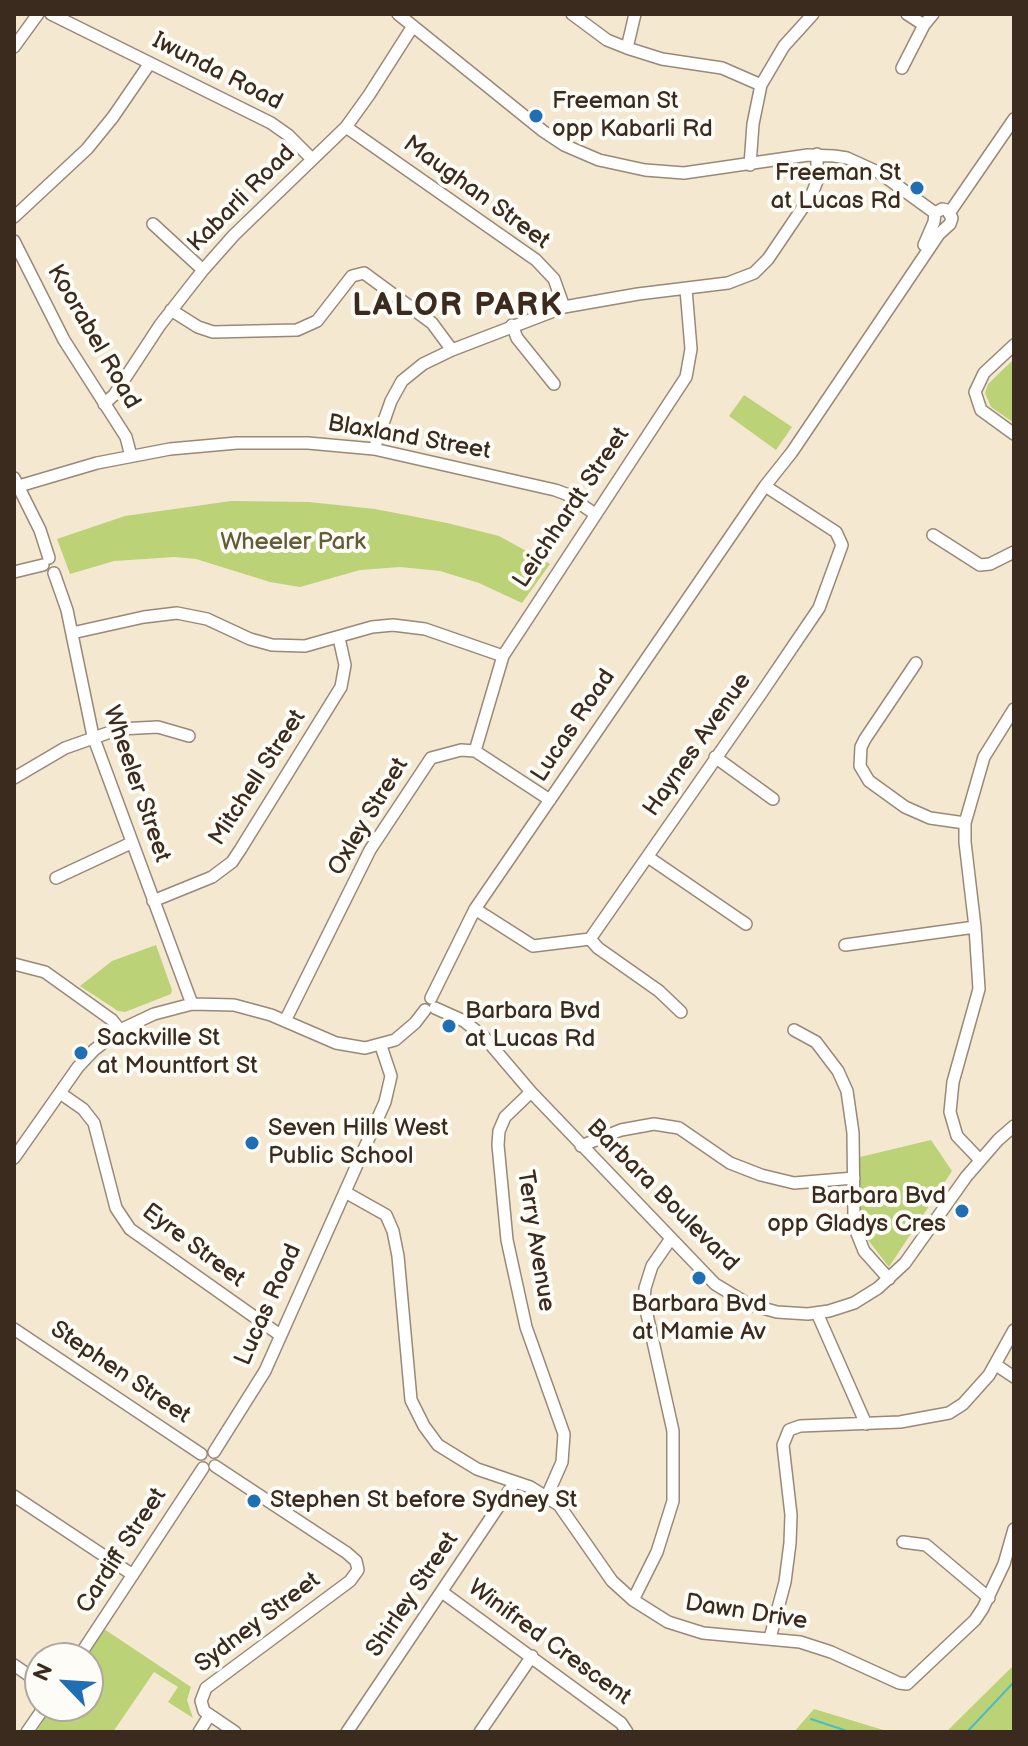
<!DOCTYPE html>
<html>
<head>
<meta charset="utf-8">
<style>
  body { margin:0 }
  #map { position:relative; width:1028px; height:1746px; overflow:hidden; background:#f4e8d1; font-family:"Balsamiq Sans",sans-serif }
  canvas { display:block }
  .frame { position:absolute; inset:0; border:16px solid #3b2a1e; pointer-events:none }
  .north { position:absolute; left:24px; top:1642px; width:80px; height:80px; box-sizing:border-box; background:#fdfcf7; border:2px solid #afa8a0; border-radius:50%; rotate:295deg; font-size:22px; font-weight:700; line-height:32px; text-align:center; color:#3b2a1e }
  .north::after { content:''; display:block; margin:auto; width:28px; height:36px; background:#1f6fb2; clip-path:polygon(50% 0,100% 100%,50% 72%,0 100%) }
</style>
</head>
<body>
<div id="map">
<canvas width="1028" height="1746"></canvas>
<div class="frame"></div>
<div class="north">N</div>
</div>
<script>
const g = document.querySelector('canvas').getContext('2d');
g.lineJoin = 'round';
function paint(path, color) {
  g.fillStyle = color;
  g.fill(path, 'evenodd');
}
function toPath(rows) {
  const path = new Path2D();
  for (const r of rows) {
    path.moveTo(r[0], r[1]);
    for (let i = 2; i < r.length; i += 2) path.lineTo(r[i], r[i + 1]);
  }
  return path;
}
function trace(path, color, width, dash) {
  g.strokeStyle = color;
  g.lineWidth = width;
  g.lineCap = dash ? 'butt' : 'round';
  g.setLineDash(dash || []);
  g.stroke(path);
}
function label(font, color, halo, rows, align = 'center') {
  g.font = font + ' "Balsamiq Sans",sans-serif';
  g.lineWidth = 8;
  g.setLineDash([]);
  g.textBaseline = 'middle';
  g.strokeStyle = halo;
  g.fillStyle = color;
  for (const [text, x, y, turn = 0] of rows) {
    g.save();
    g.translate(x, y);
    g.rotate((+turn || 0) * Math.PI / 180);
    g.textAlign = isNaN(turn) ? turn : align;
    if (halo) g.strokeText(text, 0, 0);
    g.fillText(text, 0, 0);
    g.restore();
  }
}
const green = toPath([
  [1014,359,1014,423,991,407,985,393,988,384],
  [744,395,792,427,776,450,729,416],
  [231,501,309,502,375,509,447,523,499,536,550,564,522,603,479,583,440,571,400,567,360,570,300,587,270,582,196,559,174,557,114,561,70,574,57,539,125,516],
  [156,945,172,990,171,994,125,1012,118,1011,80,986,112,961],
  [931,1140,952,1171,889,1267,868,1240,860,1216,860,1157],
  [104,1629,191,1687,187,1700,193,1718,168,1702,178,1687,154,1672,113,1732,36,1732,53,1706,88,1706,88,1658,85,1658],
  [1014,1665,1014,1732,946,1732],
  [814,1709,890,1732,794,1732]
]);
const stream = toPath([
  [811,1719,850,1732],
  [967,1732,1014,1682]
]);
const minor = toPath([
  [51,14,271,123,288,135,312,159],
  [398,14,543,131,564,145,599,160,645,170,684,173,808,155,834,156,847,158,880,173,935,213],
  [572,14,607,40,627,48,662,59,722,68,761,85],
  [907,14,924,25],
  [14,47,38,14],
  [627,48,635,14],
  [902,68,924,25,933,14],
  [346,127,536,260,554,279,564,307],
  [750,165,753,124,761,85,784,46,813,14],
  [950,212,1014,119],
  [14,217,87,149,113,117,150,63],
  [153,224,203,270],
  [14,241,64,340,126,437,131,456],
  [924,245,934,222,935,213],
  [171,310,198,327,213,332,297,330,317,321,352,276,364,273,432,323,452,350],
  [512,325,517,338,554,384],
  [1014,345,984,373,975,392,981,410,1014,434],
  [104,404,114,395,160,325,203,270,234,235,346,127,369,95,413,26],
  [374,449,391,401,402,381,423,364,452,350,564,307,638,294,728,283,754,273,768,259,812,194,817,181,817,154],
  [14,478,40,530,49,558],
  [19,486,97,463,170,449,237,443,308,443,374,449,555,490,566,494,595,514],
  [933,535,980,565,990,564,1014,552],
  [14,572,43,565],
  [54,573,67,610,93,736,192,1004],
  [72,633,144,617,177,613,207,619,250,639,272,645,305,646,372,627,393,625,425,629,503,656],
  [916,663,865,739,861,747,860,766,869,781,905,807,930,818,965,823],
  [475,751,503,656,686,377,691,349,686,289],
  [715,757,773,799],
  [14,778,65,748,119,729,158,727,189,736],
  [648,857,746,924],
  [56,878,131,843],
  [153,901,212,877,232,862,240,850,341,687,345,665,339,638],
  [475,909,533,946,590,939,760,695,819,608,842,545,836,532,765,486],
  [590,939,598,948,659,991,681,1012],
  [845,945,975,927],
  [14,964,45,972,112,1020,120,1030],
  [431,998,475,909,765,486,792,452,939,234,950,224,952,218,947,210,942,209,935,213],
  [435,1008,464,1021,485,1038,531,1092,715,1284,748,1304,777,1312,808,1314,829,1311,854,1303,878,1288,905,1263,966,1177,998,1140,1014,1126],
  [285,1021,370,850,431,758,461,750,475,751,550,800],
  [794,1030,816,1042,838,1071,847,1091,853,1133,854,1218,856,1231,864,1251,889,1279],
  [531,1092,505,1117,499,1131,498,1145,507,1240,526,1327,564,1434,562,1462,547,1496],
  [60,1093,83,1109,94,1123,116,1208,130,1229,280,1335],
  [581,1146,621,1130,654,1124,679,1128,730,1163,761,1175,794,1183,854,1178],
  [14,1158,78,1067,94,1050,120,1030,154,1014,192,1004,234,1005,271,1015,336,1043,365,1048,395,1040,415,1023,425,1010],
  [980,1160,957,1136,950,1112,953,1082,979,989,975,927,965,842,965,823,984,757,1014,709],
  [345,1192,386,1215,393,1231,398,1256,411,1400,424,1426,438,1445,477,1469,530,1487,559,1505,612,1581,633,1600,668,1622,703,1633,800,1642,831,1652,899,1683,907,1684,975,1620,983,1608,1004,1564,1014,1529],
  [817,1313,866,1424],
  [14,1329,201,1454],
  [996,1365,1014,1377],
  [214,1452,265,1371,385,1102,391,1076,381,1046],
  [215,1466,347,1553,356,1561,358,1570,350,1581,206,1688,201,1701,204,1711,235,1732],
  [14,1496,133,1575],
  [903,1542,926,1545,989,1598],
  [442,1592,621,1723,627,1732],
  [633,1600,657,1552,673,1501,673,1431,644,1301,645,1288,652,1266,670,1240],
  [770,1638,785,1582,790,1543,791,1515,783,1445,789,1430,800,1426,900,1422,949,1413,963,1404,989,1375,1014,1330],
  [78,1658,203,1468],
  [14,1665,40,1683],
  [27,1732,45,1706],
  [199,1732,209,1716],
  [347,1732,515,1482],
  [480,1732,532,1656]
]);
const markers = [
  [536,116,8,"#1f6fb2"],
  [917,188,8,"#1f6fb2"],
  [449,1026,8,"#1f6fb2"],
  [81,1053,8,"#1f6fb2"],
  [252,1143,8,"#1f6fb2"],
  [962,1211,8,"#1f6fb2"],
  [699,1278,8,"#1f6fb2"],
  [254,1501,8,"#1f6fb2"]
];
const streetNames = [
  ["Iwunda Road",217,72,27],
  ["Maughan Street",476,193,36],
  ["Kabarli Road",242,199,-45],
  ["Koorabel Road",93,337,60],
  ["Blaxland Street",409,438,10],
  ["Leichhardt Street",572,508,-56],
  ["Lucas Road",574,726,-56],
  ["Haynes Avenue",698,745,-55],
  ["Mitchell Street",258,778,-57],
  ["Wheeler Street",136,784,71],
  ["Oxley Street",369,817,-59],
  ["Barbara Boulevard",662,1196,45],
  ["Terry Avenue",535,1241,81],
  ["Eyre Street",193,1246,37],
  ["Lucas Road",269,1305,-66],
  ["Stephen Street",120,1373,34],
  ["Cardiff Street",122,1551,-57],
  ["Shirley Street",413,1595,-56],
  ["Dawn Drive",746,1613,9],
  ["Sydney Street",258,1623,-37],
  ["Winifred Crescent",549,1643,36]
];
const poiNames = [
  ["Freeman St",552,102],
  ["opp Kabarli Rd",552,130],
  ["Freeman St",901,174,"right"],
  ["at Lucas Rd",901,202,"right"],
  ["Barbara Bvd",465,1012],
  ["at Lucas Rd",465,1040],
  ["Sackville St",97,1039],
  ["at Mountfort St",97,1067],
  ["Seven Hills West",268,1129],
  ["Public School",268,1157],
  ["Barbara Bvd",946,1197,"right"],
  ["opp Gladys Cres",946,1225,"right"],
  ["Barbara Bvd",699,1305,"center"],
  ["at Mamie Av",699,1333,"center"],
  ["Stephen St before Sydney St",270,1501]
];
const parkNames = [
  ["Wheeler Park",293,543]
];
const districtNames = [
  ["LALOR PARK",458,307]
];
paint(green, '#bcd276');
trace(stream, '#4cbbc2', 2);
trace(minor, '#988978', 14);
trace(minor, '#fff', 11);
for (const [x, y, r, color] of markers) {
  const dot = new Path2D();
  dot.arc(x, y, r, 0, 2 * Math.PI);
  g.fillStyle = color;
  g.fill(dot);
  trace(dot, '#fdfcf7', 3);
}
label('24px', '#3b2a1e', '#fdfcf7', streetNames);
label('24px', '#3b2a1e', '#fdfcf7', poiNames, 'left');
label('24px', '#625c38', '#fdfcf7', parkNames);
g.letterSpacing = '2px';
label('bold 32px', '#3b2a1e', '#fdfcf7', districtNames);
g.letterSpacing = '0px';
</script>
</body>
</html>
